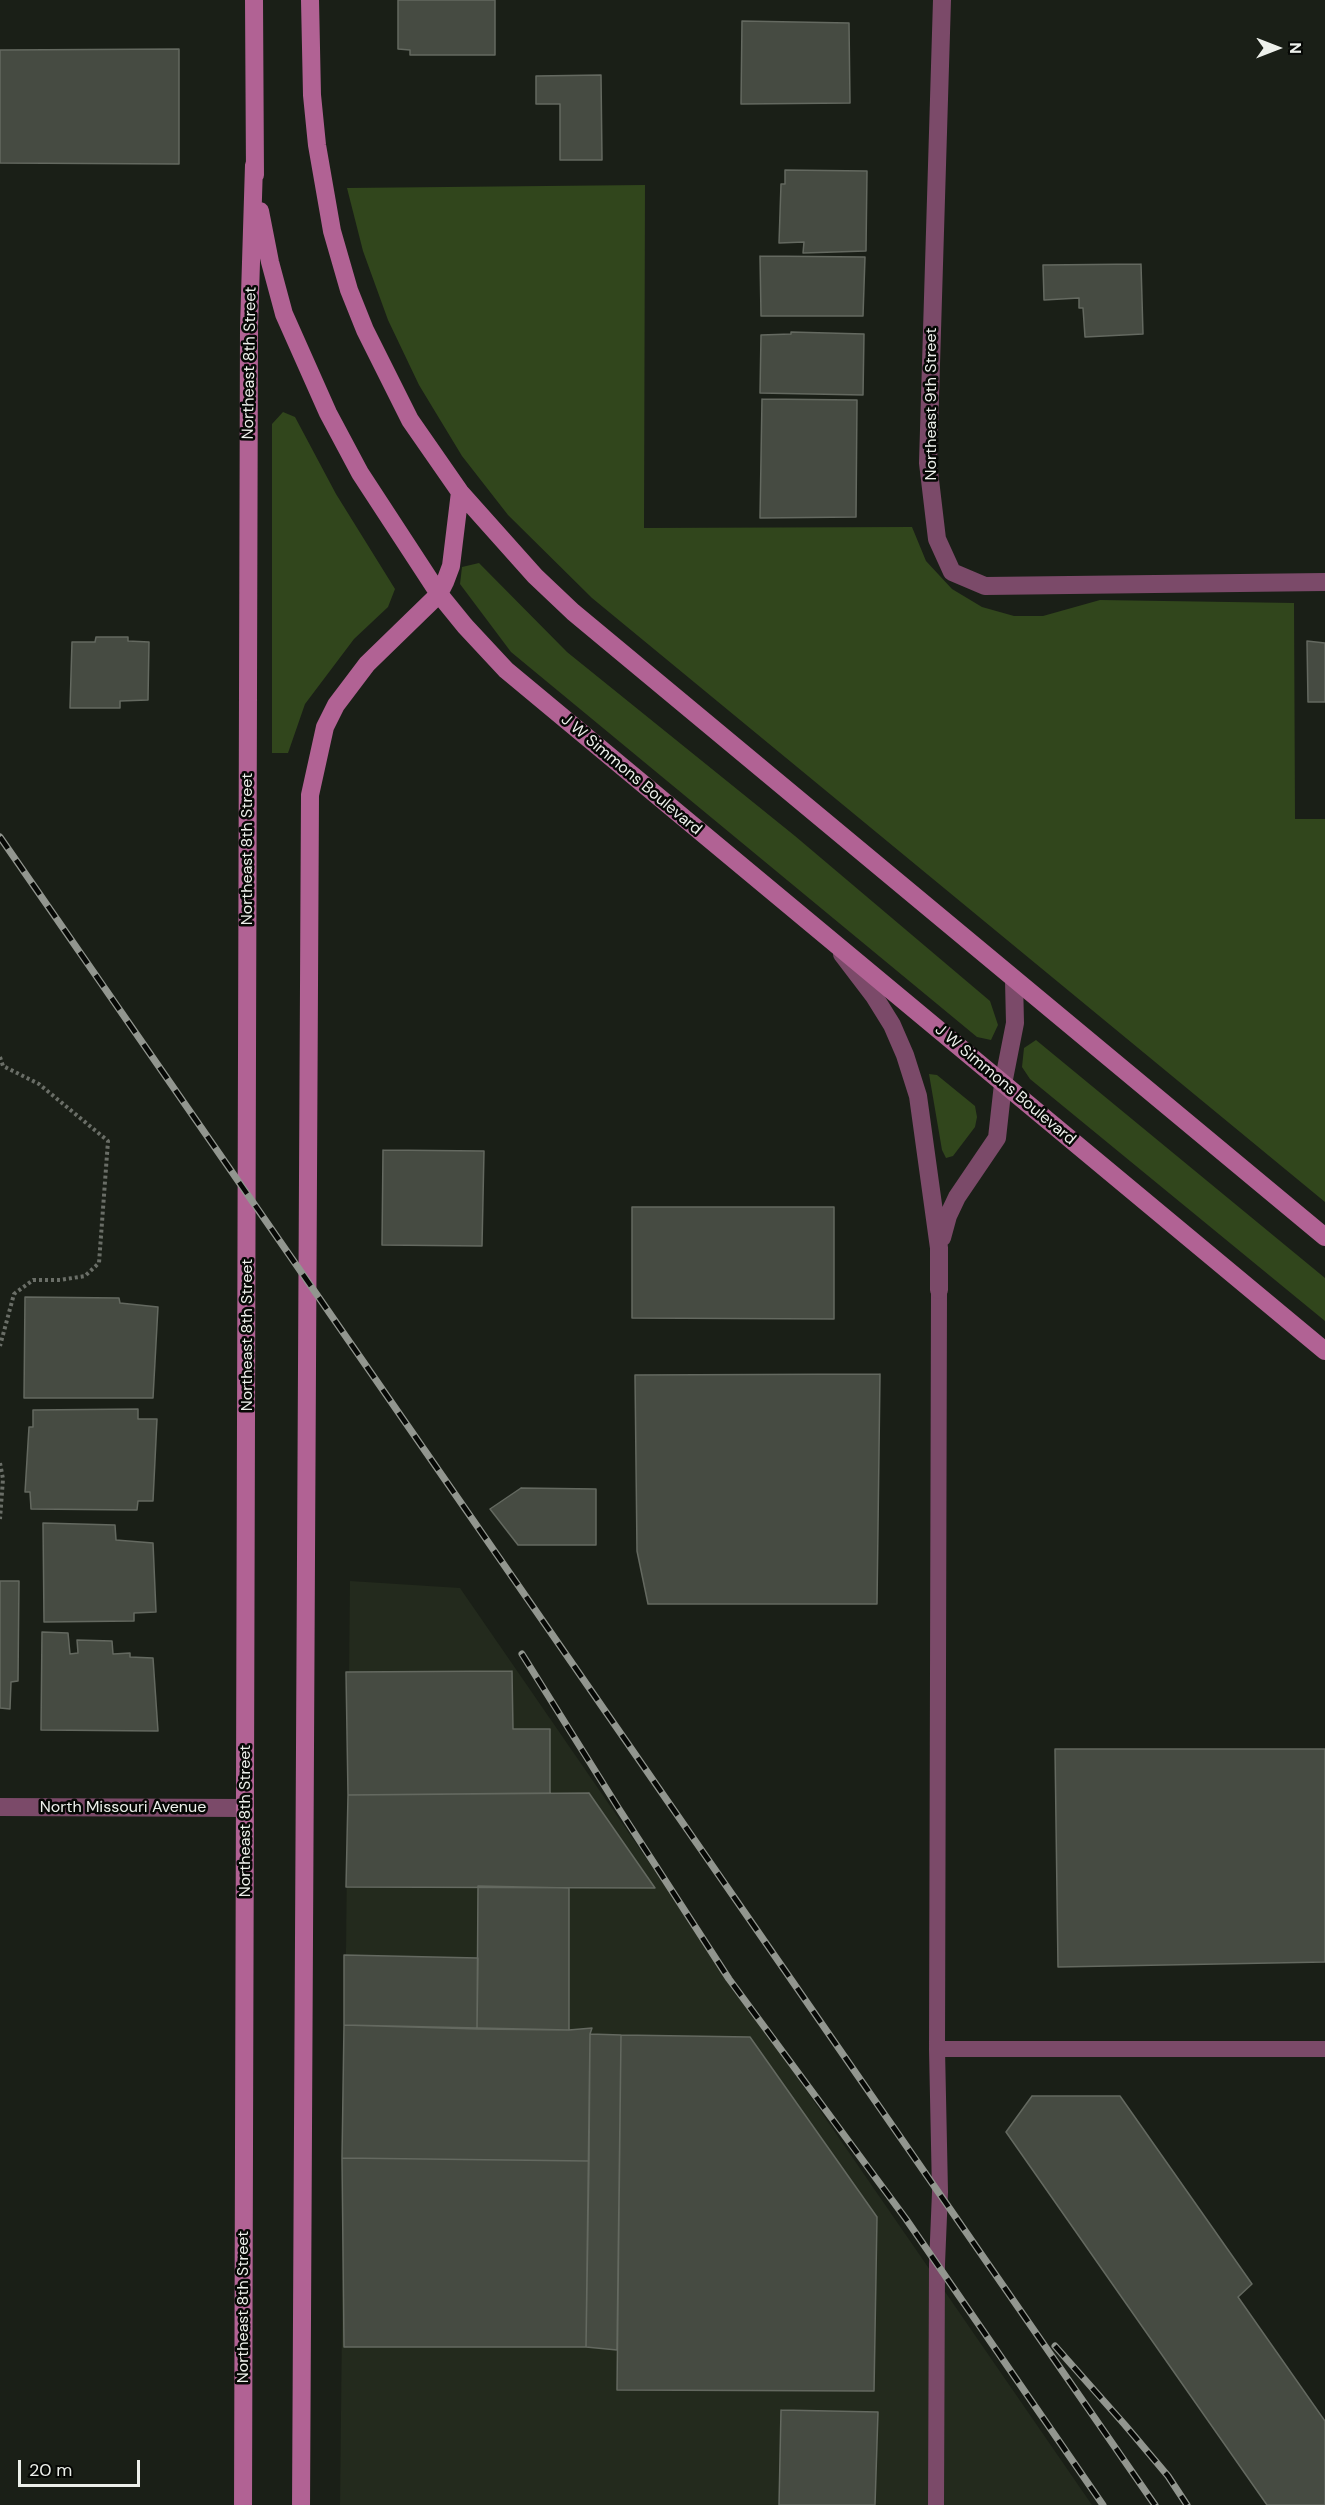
<!DOCTYPE html>
<html>
<head>
<meta charset="utf-8">
<style>
  body { margin:0 }
  #map { position:relative; width:1325px; height:2505px; overflow:hidden; background:#1a1f17; font-family:"DM Sans",sans-serif }
  canvas { display:block }
  .north { position:absolute; left:1247px; top:18px; width:60px; height:60px; -webkit-text-stroke:4px #060805; paint-order:stroke; rotate:90deg; font-size:16px; font-weight:700; line-height:24px; text-align:center; color:#edf0eb }
  .north::after { content:''; display:block; margin:auto; width:21px; height:27px; background:#edf0eb; clip-path:polygon(50% 0,100% 100%,50% 72%,0 100%) }
  .scale { position:absolute; left:18px; top:2460px; width:122px; height:27px; box-sizing:border-box; border:3px solid #edf0eb; border-top:0; padding-left:8px; font-size:18px; line-height:21px; white-space:nowrap; color:#edf0eb; -webkit-text-stroke:4px #060805; paint-order:stroke }
</style>
</head>
<body>
<div id="map">
<canvas width="1325" height="2505"></canvas>
<div class="north">N</div>
<div class="scale">20 m</div>
</div>
<script>
const g = document.querySelector('canvas').getContext('2d');
g.lineJoin = 'round';
function paint(path, color) {
  g.fillStyle = color;
  g.fill(path, 'evenodd');
}
function toPath(rows) {
  const path = new Path2D();
  for (const r of rows) {
    path.moveTo(r[0], r[1]);
    for (let i = 2; i < r.length; i += 2) path.lineTo(r[i], r[i + 1]);
  }
  return path;
}
function trace(path, color, width, dash) {
  g.strokeStyle = color;
  g.lineWidth = width;
  g.lineCap = dash ? 'butt' : 'round';
  g.setLineDash(dash || []);
  g.stroke(path);
}
function label(font, color, halo, rows, align = 'center') {
  g.font = font + ' "DM Sans",sans-serif';
  g.lineWidth = 5;
  g.setLineDash([]);
  g.textBaseline = 'middle';
  g.strokeStyle = halo;
  g.fillStyle = color;
  for (const [text, x, y, turn = 0] of rows) {
    g.save();
    g.translate(x, y);
    g.rotate((+turn || 0) * Math.PI / 180);
    g.textAlign = isNaN(turn) ? turn : align;
    if (halo) g.strokeText(text, 0, 0);
    g.fillText(text, 0, 0);
    g.restore();
  }
}
const built = toPath([
  [350,1581,460,1588,1092,2505,340,2505]
]);
const green = toPath([
  [645,185,644,528,912,527,926,561,952,589,982,607,1014,616,1043,616,1100,600,1294,603,1295,819,1325,819,1325,1202,592,598,508,515,462,456,419,385,388,320,363,251,347,188],
  [283,412,295,417,336,494,395,589,388,607,354,639,305,704,288,753,272,753,272,424],
  [479,563,567,652,795,836,990,1001,998,1025,991,1040,977,1037,511,652,460,584,462,567],
  [1036,1040,1325,1278,1325,1321,1030,1079,1022,1067,1024,1048],
  [929,1074,937,1075,975,1106,977,1117,975,1127,953,1156,946,1158,942,1150]
]);
const building = toPath([
  [398,0,495,0,495,55,410,55,410,50,398,49,398,0],
  [742,21,849,23,850,103,741,104,742,21],
  [179,49,179,164,0,163,0,50,179,49],
  [601,75,602,160,560,160,560,104,536,104,536,76,601,75],
  [785,170,867,171,866,251,803,253,804,242,779,243,781,184,785,184,785,170],
  [760,256,865,257,863,316,761,316,760,256],
  [1141,264,1143,334,1085,337,1083,308,1079,308,1079,298,1044,300,1043,265,1141,264],
  [791,332,864,334,863,395,760,393,761,335,791,334,791,332],
  [762,399,857,400,856,517,760,518,762,399],
  [96,637,128,637,128,641,149,642,148,700,120,701,120,708,70,708,72,642,95,642,96,637],
  [1307,641,1325,643,1325,702,1308,702,1307,641],
  [383,1150,484,1151,482,1246,382,1245,383,1150],
  [632,1207,834,1207,834,1319,632,1318,632,1207],
  [25,1297,119,1298,120,1303,158,1307,153,1398,24,1398,25,1297],
  [880,1374,877,1604,648,1604,637,1551,635,1375,880,1374],
  [138,1409,138,1419,157,1419,153,1501,138,1501,137,1510,31,1509,30,1492,25,1492,29,1427,33,1427,33,1410,138,1409],
  [521,1488,596,1489,596,1545,518,1545,490,1509,521,1488],
  [43,1523,115,1525,116,1540,153,1543,156,1612,134,1613,134,1621,44,1622,43,1523],
  [0,1581,19,1581,18,1681,11,1682,10,1709,0,1708,0,1581],
  [42,1632,68,1633,70,1654,78,1653,77,1640,112,1641,113,1654,130,1653,130,1657,153,1658,158,1731,41,1730,42,1632],
  [512,1671,513,1729,550,1729,550,1793,348,1795,346,1672,512,1671],
  [1055,1749,1325,1749,1325,1962,1058,1967,1055,1749],
  [589,1793,655,1888,346,1887,348,1795,589,1793],
  [478,1886,569,1888,569,2030,477,2029,478,1886],
  [344,1955,478,1958,477,2029,344,2025,344,1955],
  [344,2025,569,2030,592,2028,590,2034,589,2161,342,2158,344,2025],
  [590,2034,621,2035,617,2350,586,2347,590,2034],
  [621,2035,750,2037,877,2217,874,2391,617,2390,621,2035],
  [1032,2096,1120,2096,1252,2284,1238,2297,1325,2421,1325,2505,1267,2505,1006,2132,1032,2096],
  [342,2158,589,2161,586,2347,344,2347,342,2158],
  [781,2410,878,2412,875,2505,779,2505,781,2410]
]);
const path = toPath([
  [0,1057,3,1066,39,1084,108,1141,99,1263,85,1276,60,1280,33,1280,14,1294,0,1346],
  [0,1463,3,1479,0,1519]
]);
const lane = toPath([
  [937,2049,1325,2049],
  [936,2505,937,2264,940,2192,937,2049,939,1290]
]);
const street = toPath([
  [942,0,928,463,937,539,952,572,985,586,1325,582],
  [842,954,874,996,892,1025,905,1055,918,1096,939,1248,939,1290],
  [942,1238,948,1216,957,1197,997,1138,1003,1084,1015,1023,1014,980],
  [0,1807,245,1808]
]);
const secondary = toPath([
  [254,0,255,175],
  [310,0,312,95,317,145,332,231,349,290,365,330,410,420,460,492,535,576,573,612,1325,1237],
  [260,211,270,262,284,314,328,413,360,473,439,594,465,626,506,670,1325,1351],
  [243,2505,249,327,254,165],
  [301,2505,310,795,325,727,336,705,367,664,439,594,445,582,451,566,460,492]
]);
const rail = toPath([
  [0,837,1155,2505],
  [522,1654,619,1809,729,1979,906,2219,1103,2505],
  [1055,2346,1125,2425,1168,2476,1187,2505]
]);
const streetNames = [
  ["Northeast 8th Street",250,363,-89],
  ["Northeast 9th Street",932,404,-90],
  ["J W Simmons Boulevard",631,775,40],
  ["Northeast 8th Street",248,849,-90],
  ["J W Simmons Boulevard",1005,1085,40],
  ["Northeast 8th Street",248,1335,-90],
  ["North Missouri Avenue",123,1808],
  ["Northeast 8th Street",246,1821,-90],
  ["Northeast 8th Street",244,2307,-90]
];
paint(built, '#232a1d');
paint(green, '#31461c');
paint(building, '#464b42');
trace(building, '#646960', 1.5);
trace(path, '#6a6e67', 4, [3, 3]);
trace(lane, '#7b4a69', 16);
trace(street, '#7b4a69', 18);
trace(secondary, '#b16294', 18);
trace(rail, '#92968f', 7);
trace(rail, '#060805', 4.5, [14]);
label('16px', '#edf0eb', '#060805', streetNames);
</script>
</body>
</html>
